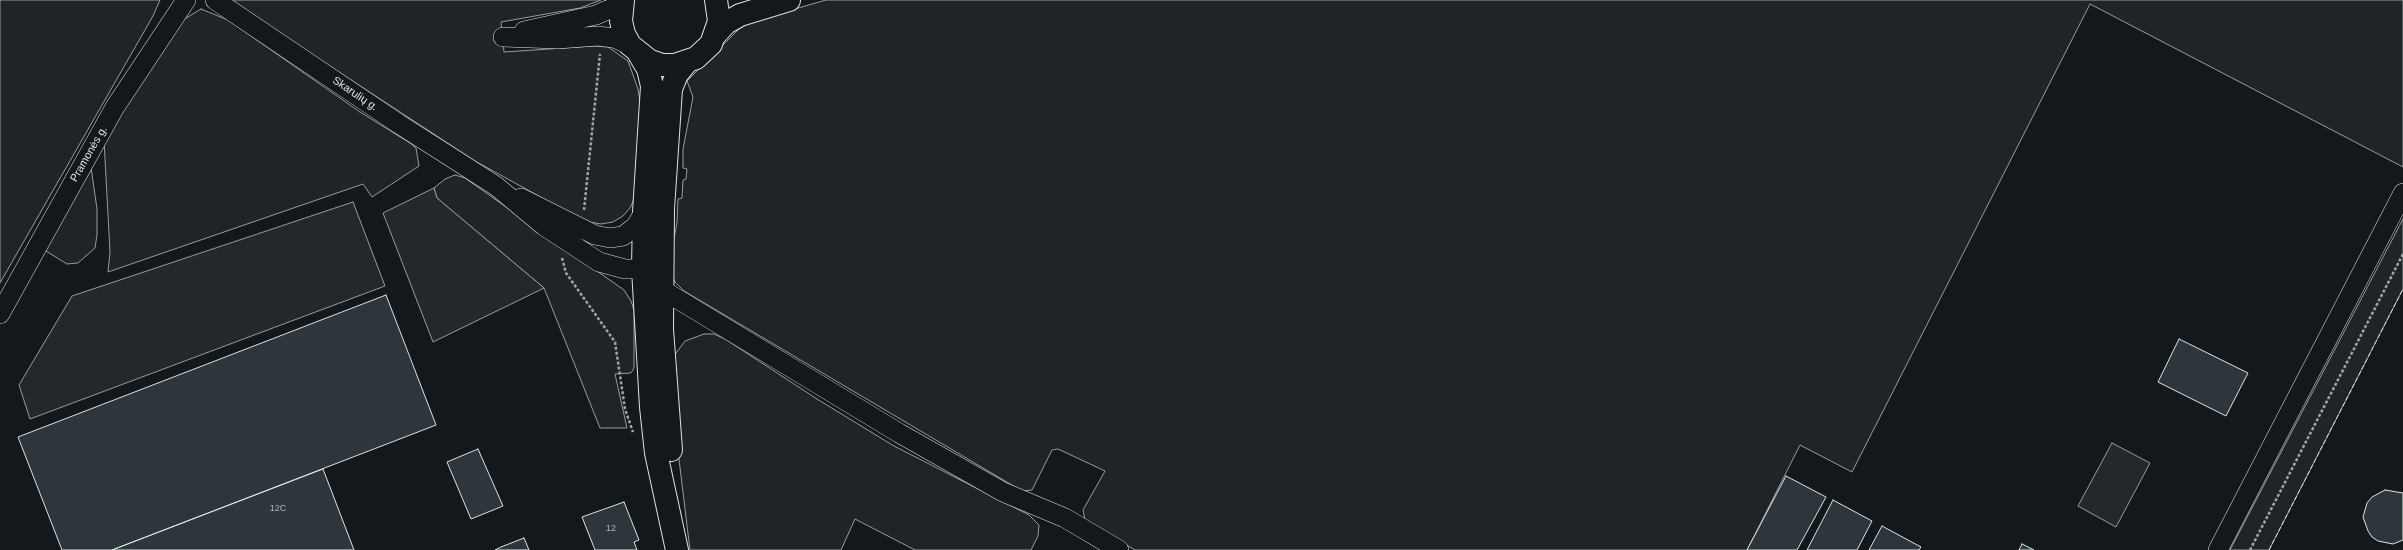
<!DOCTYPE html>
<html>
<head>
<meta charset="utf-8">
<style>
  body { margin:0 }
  canvas { display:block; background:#14181c }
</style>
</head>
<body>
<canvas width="2403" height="550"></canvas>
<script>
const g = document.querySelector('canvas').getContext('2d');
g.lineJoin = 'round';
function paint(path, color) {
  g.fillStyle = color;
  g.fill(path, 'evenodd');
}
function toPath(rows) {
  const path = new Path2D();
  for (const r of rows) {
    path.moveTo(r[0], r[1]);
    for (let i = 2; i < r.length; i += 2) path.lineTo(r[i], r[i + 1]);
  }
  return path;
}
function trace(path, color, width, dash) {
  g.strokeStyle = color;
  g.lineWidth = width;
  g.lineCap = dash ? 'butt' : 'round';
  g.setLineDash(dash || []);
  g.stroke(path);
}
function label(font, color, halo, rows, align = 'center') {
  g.font = font + ' Helvetica,sans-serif';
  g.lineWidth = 3;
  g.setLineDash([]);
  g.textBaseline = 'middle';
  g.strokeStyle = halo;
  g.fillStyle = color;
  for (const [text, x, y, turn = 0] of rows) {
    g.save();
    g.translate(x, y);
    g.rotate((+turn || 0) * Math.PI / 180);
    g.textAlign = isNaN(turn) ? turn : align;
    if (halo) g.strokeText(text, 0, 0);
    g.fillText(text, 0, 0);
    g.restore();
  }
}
const green = toPath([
  [0,0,160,0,153,16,0,283,0,0],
  [229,0,601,0,580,8,501,22,504,52,594,46,608,47,628,61,638,89,641,108,635,197,630,208,623,216,613,222,601,224,589,222,575,216,475,161,229,0],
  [826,0,2403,0,2403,167,2090,4,1852,472,1800,445,1747,550,1135,550,1085,520,1083,510,1105,471,1058,449,1052,450,1032,490,1022,491,684,291,675,282,670,270,670,260,677,222,678,199,682,198,683,180,686,179,687,169,683,168,683,149,693,97,687,81,739,29,753,21,826,0],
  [201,9,228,20,360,112,410,143,416,148,419,166,372,197,363,184,108,272,110,252,104,140,178,23,201,9],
  [91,167,97,209,97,235,95,248,78,263,67,264,46,251,46,243,91,167],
  [455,175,465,178,624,290,631,301,634,310,634,368,631,373,615,374,627,428,600,428,544,288,437,198,434,188,445,179,455,175],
  [2403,219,2403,289,2269,550,2230,550,2403,219],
  [704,334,714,334,725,339,817,399,894,446,1029,515,1039,525,1038,536,1031,550,915,550,855,519,841,550,690,550,677,443,673,357,685,341,704,334]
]);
const parking = toPath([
  [434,188,437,198,544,288,433,342,383,213,434,188],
  [353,202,385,286,30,419,19,385,72,296,353,202],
  [2112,443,2150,463,2116,527,2078,506,2112,443]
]);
const building = toPath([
  [386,295,436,425,112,550,62,550,18,437,386,295],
  [2179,339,2248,373,2226,416,2158,382,2179,339],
  [478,449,503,506,471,519,447,462,478,449],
  [323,469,354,550,112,550,323,469],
  [1786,476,1826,497,1797,550,1747,550,1786,476],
  [2385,490,2403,493,2403,540,2393,544,2378,541,2372,537,2368,531,2363,517,2367,503,2372,497,2385,490],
  [1833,500,1872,521,1857,550,1807,550,1833,500],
  [624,502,639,540,634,542,637,550,595,550,582,517,624,502],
  [1882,526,1921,547,1919,550,1869,550,1882,526],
  [524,538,529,550,495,550,501,547,524,538],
  [2022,544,2034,550,2019,550,2022,544]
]);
const path = toPath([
  [584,210,600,54],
  [562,258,566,273,615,342,625,409,633,432],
  [2250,550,2403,254]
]);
const minor = toPath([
  [215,0,399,124,496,186,544,226,599,262,625,269,643,269,655,260],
  [524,31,596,15,612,8,620,0],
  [503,37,557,39,598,36,614,38,630,45],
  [521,198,595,235,610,238,623,236,636,226,644,212],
  [661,289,899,433,1003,492,1065,518,1119,550],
  [0,314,115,107,186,0],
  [2218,550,2403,193]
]);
const major = toPath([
  [623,0,621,21,624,34,630,45,650,61,662,65,675,65,696,58,711,44,719,21,716,0],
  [715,35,726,23,740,15,789,0],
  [639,54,648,69,652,86,644,212,643,269,651,407,656,453,677,550],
  [671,450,662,329,663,209,671,89,677,74,687,62]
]);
const fence = toPath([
  [2269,550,2403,289]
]);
const numberNames = [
  ["12C",278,509],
  ["12",611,529]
];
const streetNames = [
  ["Skarulių g.",355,94,34],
  ["Pramonės g.",89,154,-60]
];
paint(green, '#202428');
trace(green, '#939e99', 1);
paint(parking, '#24282b');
trace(parking, '#939e99', 1);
paint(building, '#2c363c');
trace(building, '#d8e6dc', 1);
trace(minor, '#d8e6dc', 20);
trace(major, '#d8e6dc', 24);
trace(path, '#9da8a2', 2.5, [3, 2]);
trace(minor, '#14181c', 19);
trace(major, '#14181c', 22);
trace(fence, '#d8e6dc', 1, [5, 2]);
label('9px', '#adbab4', null, numberNames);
label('11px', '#d8e6dc', '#14181c', streetNames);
</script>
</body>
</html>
